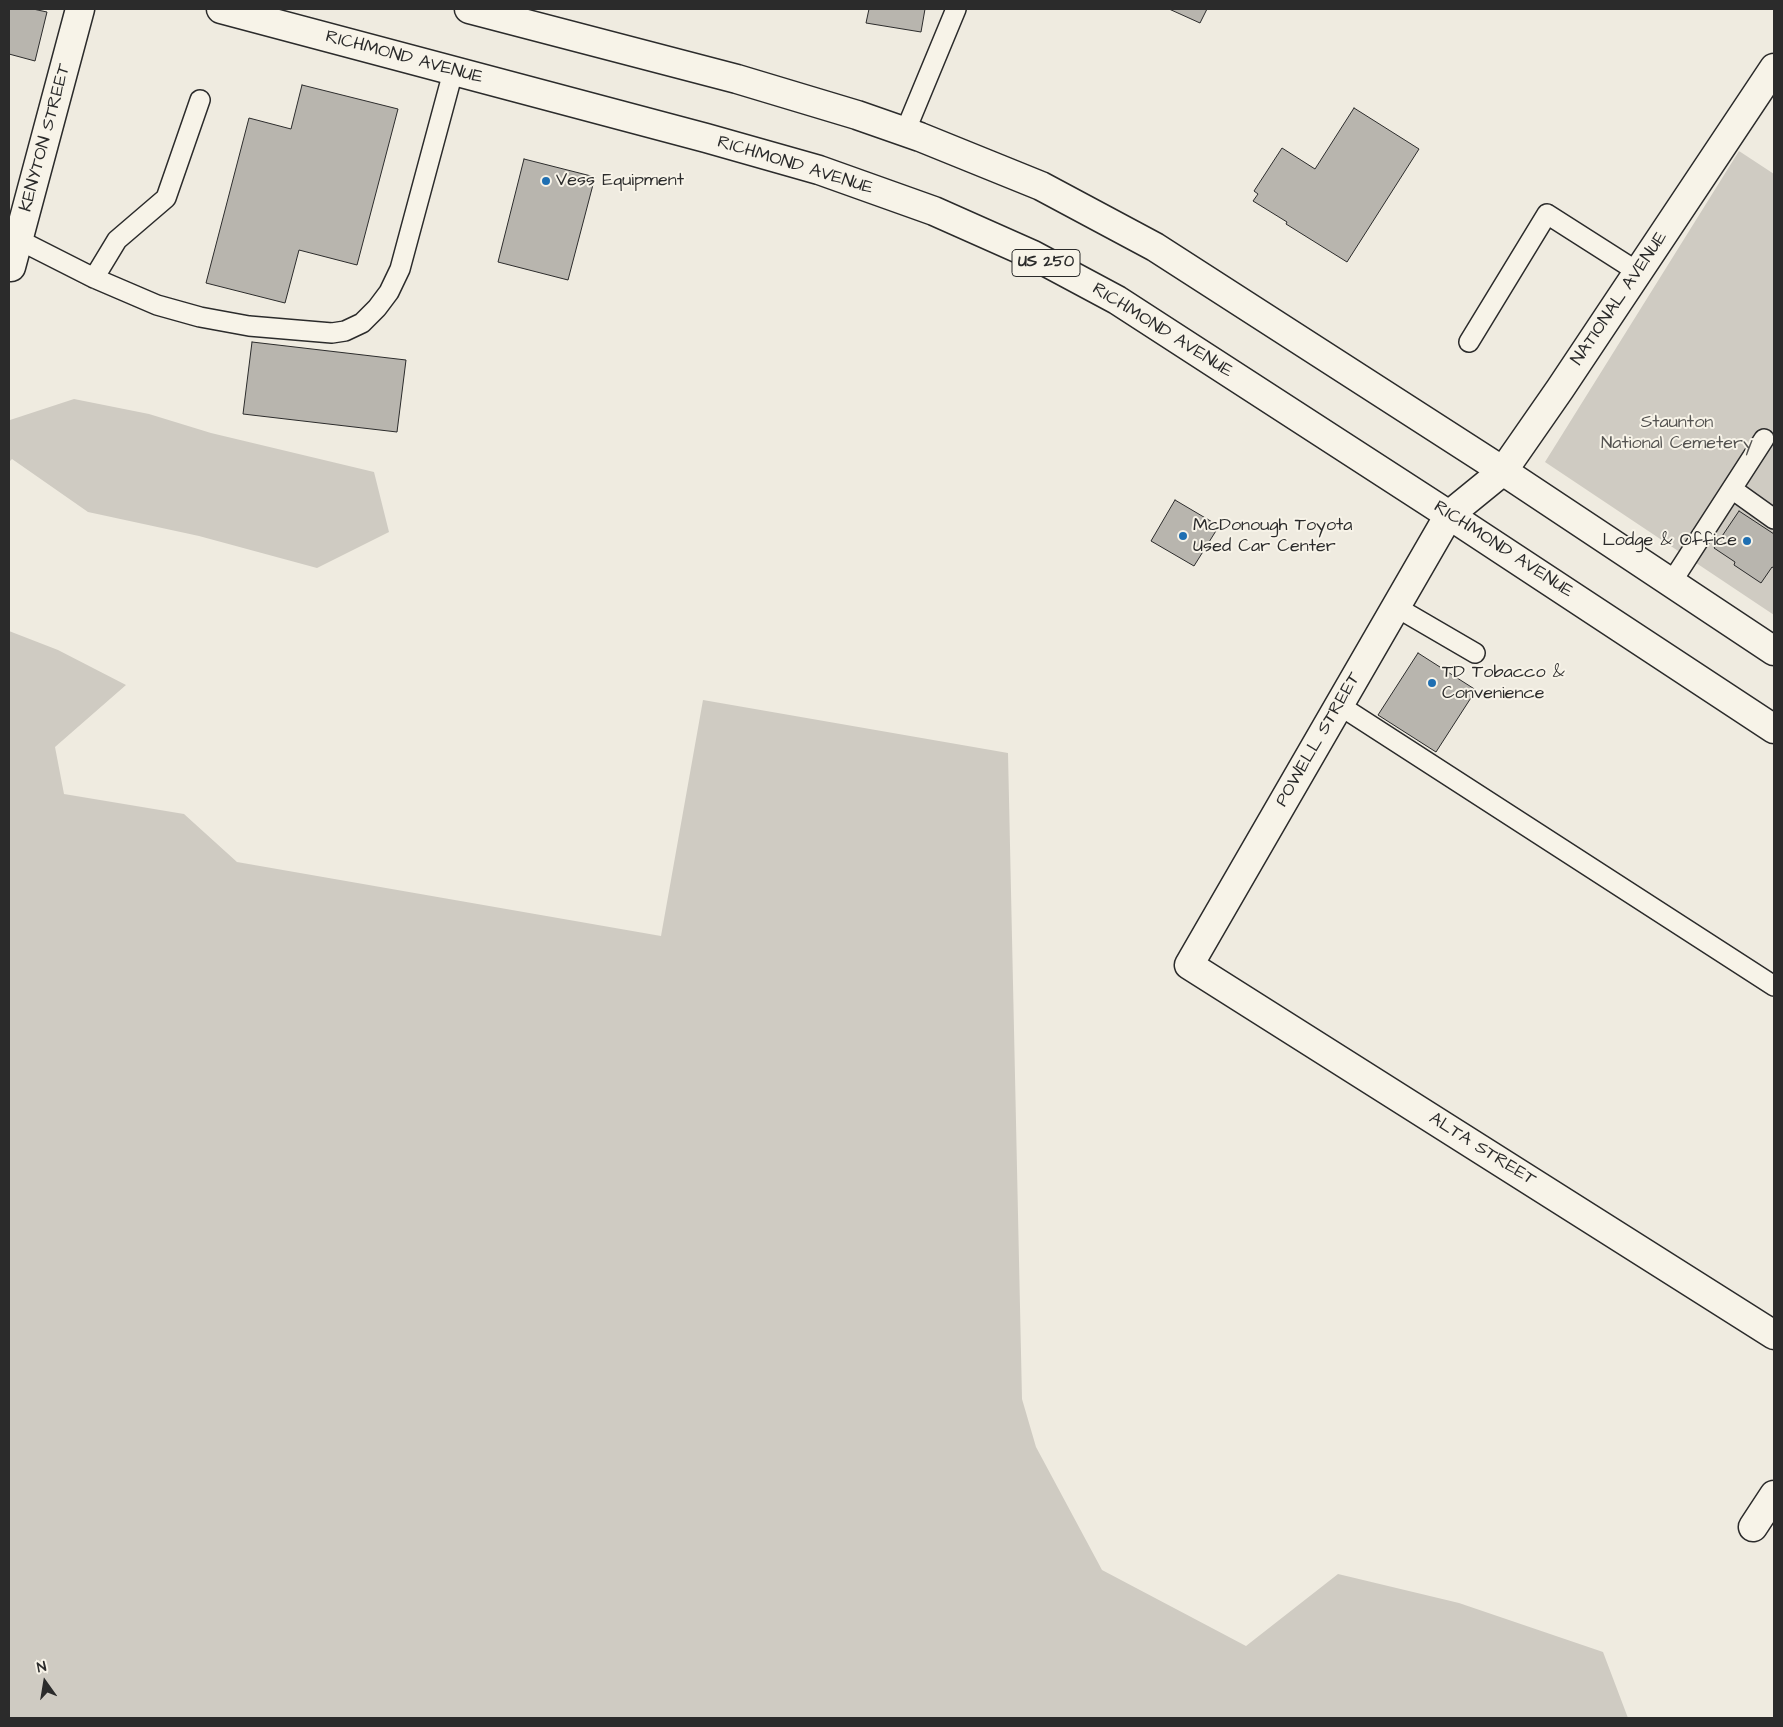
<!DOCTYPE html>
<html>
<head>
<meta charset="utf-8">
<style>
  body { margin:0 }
  #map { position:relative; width:1783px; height:1727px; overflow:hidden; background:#efebe0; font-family:"Architects Daughter",sans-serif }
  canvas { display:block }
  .frame { position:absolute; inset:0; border:10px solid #2b2b2b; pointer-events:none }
  .north { position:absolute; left:20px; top:1657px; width:50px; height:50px; -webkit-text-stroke:4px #f7f3e8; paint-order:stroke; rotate:347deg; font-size:14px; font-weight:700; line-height:20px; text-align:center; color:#2b2b2b }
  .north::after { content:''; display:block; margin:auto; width:18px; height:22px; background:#2b2b2b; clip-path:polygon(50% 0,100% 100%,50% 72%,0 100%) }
</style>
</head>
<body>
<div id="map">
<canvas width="1783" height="1727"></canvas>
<div class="frame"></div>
<div class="north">N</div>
</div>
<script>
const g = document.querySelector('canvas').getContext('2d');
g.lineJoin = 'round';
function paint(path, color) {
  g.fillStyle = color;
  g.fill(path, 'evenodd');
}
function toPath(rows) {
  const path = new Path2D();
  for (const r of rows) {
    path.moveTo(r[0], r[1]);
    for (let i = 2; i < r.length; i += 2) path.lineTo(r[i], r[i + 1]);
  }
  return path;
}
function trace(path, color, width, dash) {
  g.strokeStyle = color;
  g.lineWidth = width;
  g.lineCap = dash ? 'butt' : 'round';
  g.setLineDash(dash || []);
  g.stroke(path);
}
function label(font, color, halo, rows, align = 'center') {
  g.font = font + ' "Architects Daughter",sans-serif';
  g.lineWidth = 4;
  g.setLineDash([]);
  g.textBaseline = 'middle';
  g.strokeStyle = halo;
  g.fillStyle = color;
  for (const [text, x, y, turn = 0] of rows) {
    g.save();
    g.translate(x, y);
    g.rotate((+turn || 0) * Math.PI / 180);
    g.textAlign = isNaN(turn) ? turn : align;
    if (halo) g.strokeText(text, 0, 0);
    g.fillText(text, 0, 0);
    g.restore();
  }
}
const green = toPath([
  [1739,151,1774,174,1774,615,1545,462],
  [74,399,149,414,211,433,374,472,389,532,317,568,199,536,88,512,12,459,9,462,9,419,10,420],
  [9,631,58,650,126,685,55,747,64,794,184,814,237,862,661,936,703,700,1008,753,1022,1399,1036,1447,1102,1570,1246,1646,1338,1574,1459,1603,1603,1652,1628,1718,9,1718]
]);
const building = toPath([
  [9,9,33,9,47,12,35,61,9,54,9,9],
  [869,9,925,9,921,32,866,23,869,9],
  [1169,9,1207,9,1200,23,1169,9],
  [302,85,398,109,357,265,299,250,285,303,206,283,249,118,291,129,302,85],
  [1354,108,1419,149,1347,262,1286,224,1287,222,1253,201,1258,194,1254,191,1282,148,1315,169,1354,108],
  [524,159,595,177,568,280,498,262,524,159],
  [252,342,406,360,397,432,243,414,252,342],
  [1175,500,1219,526,1194,566,1151,541,1175,500],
  [1739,511,1774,534,1774,568,1772,567,1761,583,1734,565,1735,562,1714,548,1739,511],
  [1418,653,1476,690,1436,752,1378,715,1418,653]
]);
const service = toPath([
  [905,132,956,9],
  [19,240,94,278,157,305,200,317,249,326,332,333,345,331,362,323,377,308,389,292,400,269,453,72],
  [94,278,117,240,166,198,200,100],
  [1469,342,1547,214,1638,272],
  [1732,489,1774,519],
  [1671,583,1764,439],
  [1396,607,1475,653],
  [1339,705,1774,986]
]);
const minor = toPath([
  [1774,68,1560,389,1503,471,1449,515,1189,965,1774,1335],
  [11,267,80,9],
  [1753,1527,1774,1495]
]);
const primary = toPath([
  [221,9,706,138,819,170,934,211,1033,255,1117,300,1449,515,1774,729],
  [469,9,737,79,857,115,920,137,1041,186,1155,247,1503,471,1774,651]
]);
const markers = [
  [546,181,5,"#1f6fb2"],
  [1183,536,5,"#1f6fb2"],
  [1747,541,5,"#1f6fb2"],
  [1432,683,5,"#1f6fb2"]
];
const shields = [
  [1046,263,68]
];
const shieldNames = [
  ["US 250",1046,263]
];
const streetNames = [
  ["RICHMOND AVENUE",404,58,15],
  ["KENYTON STREET",46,138,-75],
  ["RICHMOND AVENUE",795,166,17],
  ["NATIONAL AVENUE",1620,299,-56],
  ["RICHMOND AVENUE",1162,331,32],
  ["RICHMOND AVENUE",1503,550,33],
  ["POWELL STREET",1319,740,-60],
  ["ALTA STREET",1482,1150,32]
];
const poiNames = [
  ["Vess Equipment",556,181],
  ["McDonough Toyota",1193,526],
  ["Used Car Center",1193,547],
  ["Lodge & Office",1737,541,"right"],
  ["TD Tobacco &",1442,673],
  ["Convenience",1442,694]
];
const parkNames = [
  ["Staunton",1677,423],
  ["National Cemetery",1677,444]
];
paint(green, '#cfcbc2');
paint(building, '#b8b5ae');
trace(building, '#2b2b2b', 1);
trace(service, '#2b2b2b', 22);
trace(minor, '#2b2b2b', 31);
trace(primary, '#2b2b2b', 31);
trace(service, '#f7f3e8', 19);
trace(minor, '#f7f3e8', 28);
trace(primary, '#f7f3e8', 28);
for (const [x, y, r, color] of markers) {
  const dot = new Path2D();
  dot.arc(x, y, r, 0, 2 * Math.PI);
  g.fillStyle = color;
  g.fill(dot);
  trace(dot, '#f7f3e8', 2);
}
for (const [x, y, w] of shields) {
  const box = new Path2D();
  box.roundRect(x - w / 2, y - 13.5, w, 27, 4);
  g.fillStyle = '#f7f3e8';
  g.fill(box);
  trace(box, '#2b2b2b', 1);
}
label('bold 16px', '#2b2b2b', null, shieldNames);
label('18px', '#2b2b2b', '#f7f3e8', streetNames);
label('18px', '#2b2b2b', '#f7f3e8', poiNames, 'left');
label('18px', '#545351', '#f7f3e8', parkNames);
</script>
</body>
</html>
